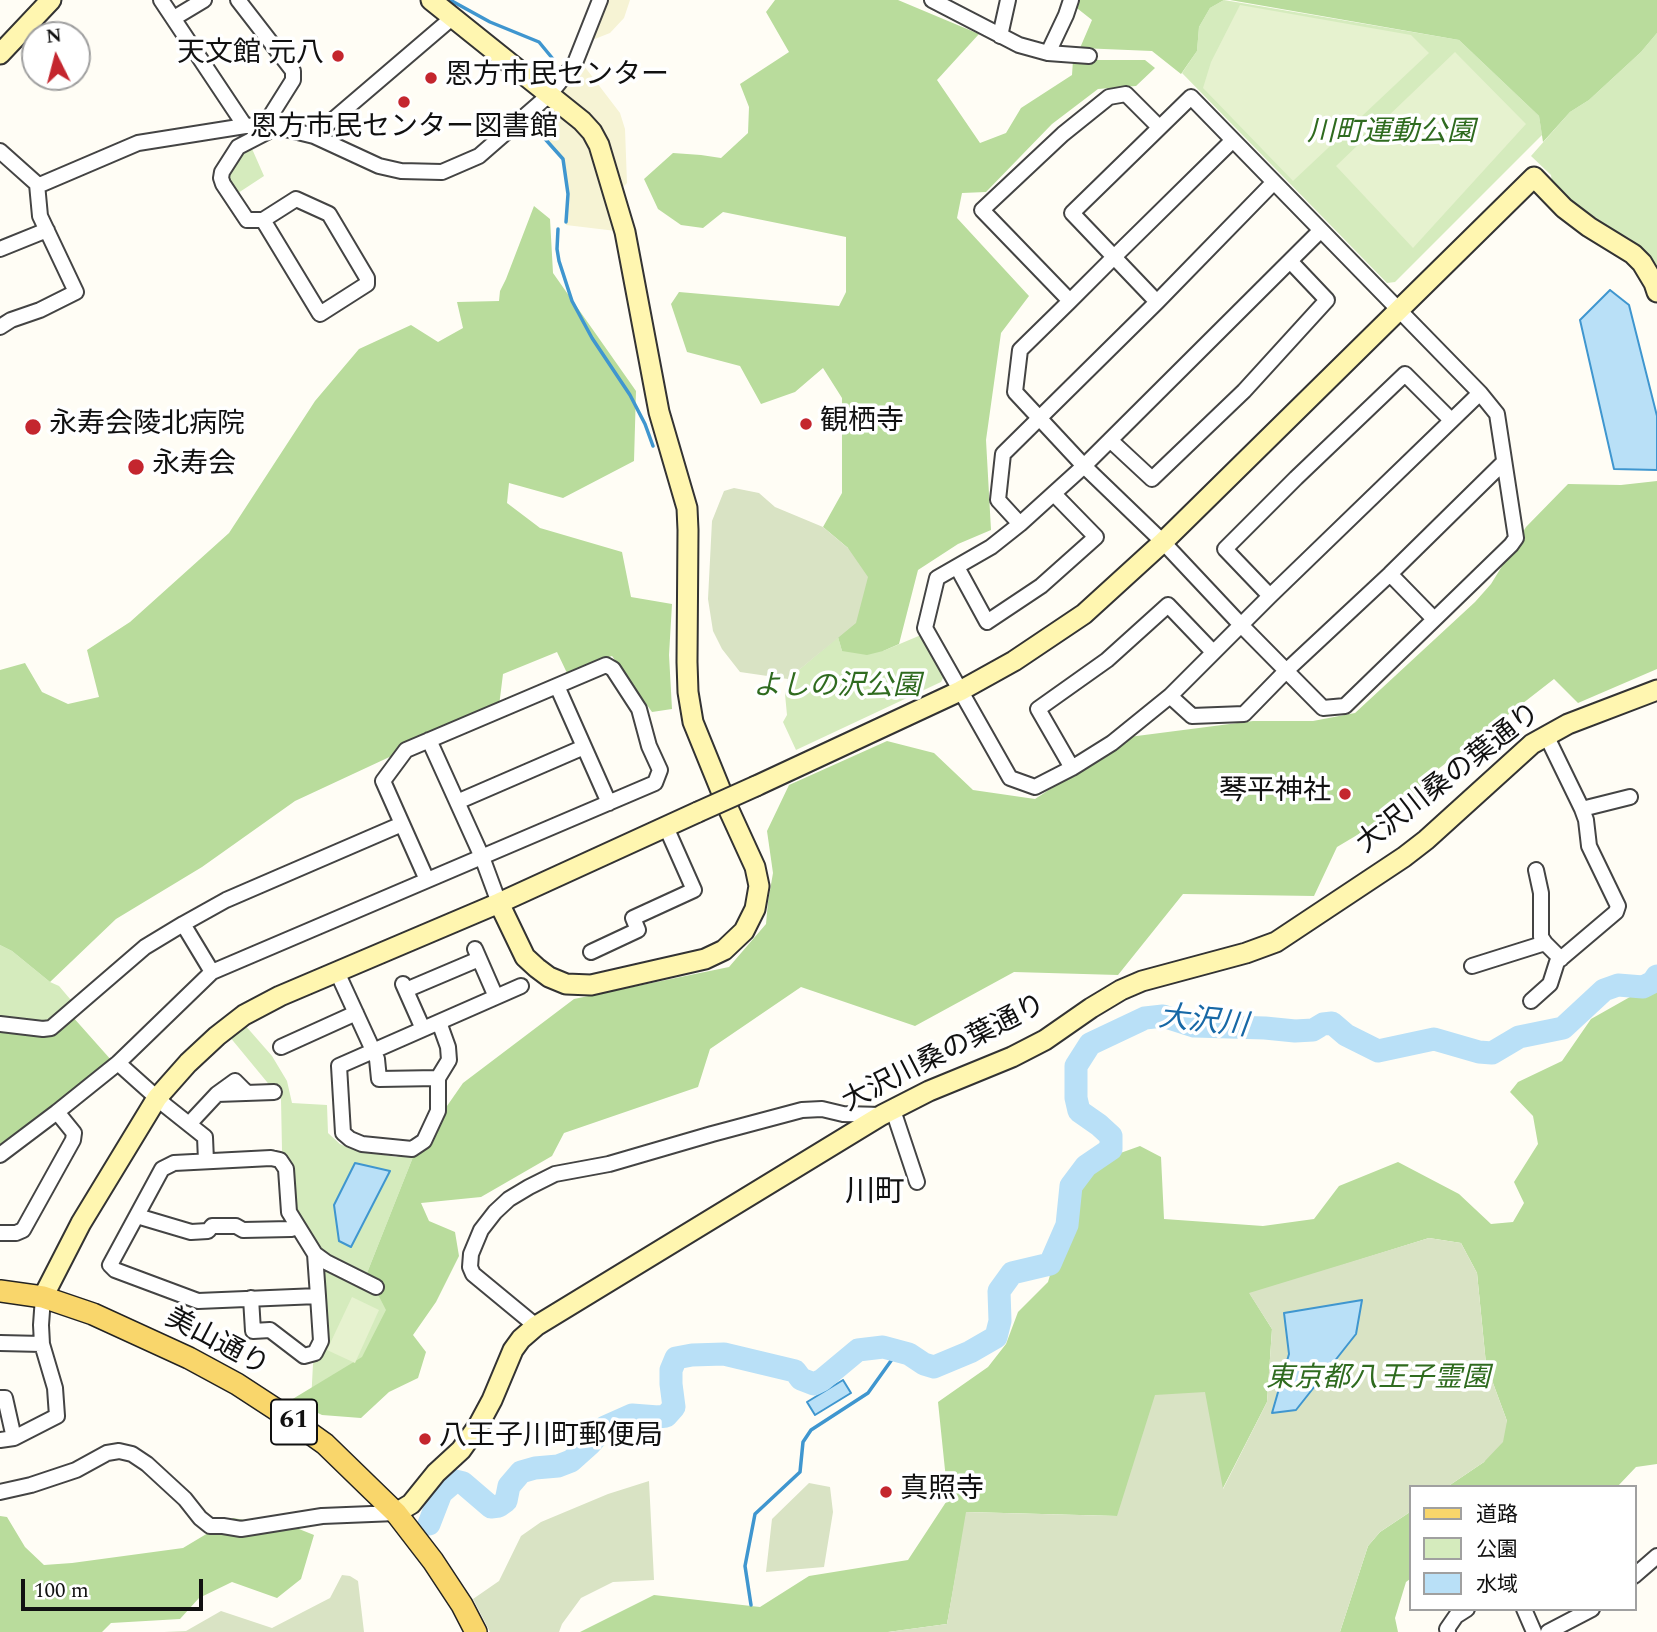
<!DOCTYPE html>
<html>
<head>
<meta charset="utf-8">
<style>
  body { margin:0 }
  #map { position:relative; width:1657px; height:1632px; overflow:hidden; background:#fffdf5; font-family:Spectral,"Noto Sans JP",serif }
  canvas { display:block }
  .legend { position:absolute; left:1409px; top:1485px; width:228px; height:126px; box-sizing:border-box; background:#fff; border:2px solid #a0a0a0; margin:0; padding:9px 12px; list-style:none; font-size:21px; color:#111 }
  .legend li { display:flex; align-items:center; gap:14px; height:35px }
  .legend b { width:35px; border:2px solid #a0a0a0 }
  .north { position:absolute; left:21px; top:21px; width:70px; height:70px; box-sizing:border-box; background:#fff; border:2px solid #a0a0a0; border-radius:50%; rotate:354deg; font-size:19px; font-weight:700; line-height:28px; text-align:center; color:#111 }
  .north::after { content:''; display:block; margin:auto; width:24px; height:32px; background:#c4262e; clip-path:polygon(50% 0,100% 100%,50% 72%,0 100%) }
  .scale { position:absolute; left:21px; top:1579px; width:182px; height:32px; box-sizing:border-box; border:4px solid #111; border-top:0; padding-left:9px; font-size:21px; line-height:24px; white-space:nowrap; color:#111; -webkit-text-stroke:5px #fff; paint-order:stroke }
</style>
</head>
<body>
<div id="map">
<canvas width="1657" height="1632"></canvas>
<ul class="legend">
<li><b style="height:9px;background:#f9d66b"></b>道路</li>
<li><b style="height:19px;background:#d5ebbd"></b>公園</li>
<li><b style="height:19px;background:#b9e0f7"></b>水域</li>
</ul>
<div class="north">N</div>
<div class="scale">100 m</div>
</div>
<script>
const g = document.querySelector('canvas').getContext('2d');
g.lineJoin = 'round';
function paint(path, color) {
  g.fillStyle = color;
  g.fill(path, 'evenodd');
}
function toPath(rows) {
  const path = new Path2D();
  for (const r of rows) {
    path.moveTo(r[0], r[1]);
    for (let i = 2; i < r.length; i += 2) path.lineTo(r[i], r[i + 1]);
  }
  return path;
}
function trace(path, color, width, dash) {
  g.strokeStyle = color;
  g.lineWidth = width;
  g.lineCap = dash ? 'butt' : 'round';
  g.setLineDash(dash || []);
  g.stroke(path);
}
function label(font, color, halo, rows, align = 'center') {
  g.font = font + ' Spectral,"Noto Sans JP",serif';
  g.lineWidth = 7;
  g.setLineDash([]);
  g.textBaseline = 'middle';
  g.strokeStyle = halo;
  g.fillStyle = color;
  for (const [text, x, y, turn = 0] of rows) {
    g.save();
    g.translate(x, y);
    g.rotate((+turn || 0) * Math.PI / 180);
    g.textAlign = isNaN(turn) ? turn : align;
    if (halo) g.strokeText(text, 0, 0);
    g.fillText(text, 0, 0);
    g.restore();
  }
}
const farmland = toPath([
  [600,0,630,0,624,18,610,33,582,44],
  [578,58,620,113,625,129,627,183,621,189,606,136,601,129,555,89],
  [543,101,582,133,588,139,616,231,566,225,568,194,563,159,538,131,536,125]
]);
const green = toPath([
  [1224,0,1459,40,1539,116,1542,135,1395,282,1387,283,1182,73,1197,51,1199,27,1210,8],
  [1657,33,1657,269,1643,250,1629,238,1590,217,1570,200,1552,182,1551,175,1531,156,1570,112,1589,100,1641,52],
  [249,142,264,176,232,197,222,172],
  [921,635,944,676,941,682,796,750,783,722,787,715,785,694,788,679,838,637,842,651,883,651],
  [0,945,12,951,50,982,59,986,76,1006,51,1028,0,1024],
  [244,1024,272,1056,287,1081,292,1103,327,1105,328,1133,340,1144,351,1149,396,1157,415,1152,367,1273,391,1310,367,1368,311,1402,313,1364,322,1335,316,1253,290,1213,288,1171,282,1150,281,1099,229,1036]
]);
const forest = toPath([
  [775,0,898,0,979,34,937,80,980,143,1006,133,1021,108,1072,75,1073,60,1145,60,1155,68,1136,86,1098,89,1052,124,986,192,962,193,957,218,1029,296,1001,333,986,440,991,530,958,544,918,570,899,644,883,651,867,655,842,651,838,637,856,622,848,548,823,527,842,493,842,398,823,368,795,392,761,404,740,366,687,352,671,304,679,292,839,306,846,292,846,237,723,212,703,228,681,225,658,209,644,179,673,153,701,155,721,158,748,133,749,107,740,84,789,52,766,12],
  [1075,0,1224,0,1210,8,1199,27,1197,51,1181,74,1152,51,1080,48,1092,20,1073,5],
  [1230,0,1657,0,1657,33,1641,52,1589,100,1570,112,1543,142,1539,116,1459,40],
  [534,206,550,219,553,273,636,391,634,461,563,498,509,483,507,503,540,528,622,552,631,597,672,604,669,655,672,709,652,712,612,656,567,673,557,652,503,674,499,706,295,801,202,867,116,919,50,982,12,951,0,945,0,670,25,663,42,692,68,704,99,697,87,650,130,622,229,533,315,401,359,349,411,325,438,342,463,328,457,302,499,301,500,291,506,279],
  [1657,481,1657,669,1578,703,1554,679,1437,770,1431,791,1337,847,1314,896,1183,894,1118,975,1014,972,915,1026,801,987,710,1049,698,1087,564,1133,552,1156,481,1197,421,1203,429,1221,455,1232,459,1256,436,1302,413,1335,426,1352,418,1378,389,1392,361,1418,322,1415,291,1400,362,1357,386,1310,367,1273,415,1152,463,1083,574,999,729,967,766,924,768,902,773,873,767,831,789,785,887,741,934,753,973,790,1035,799,1129,737,1253,721,1313,721,1355,713,1475,602,1491,584,1526,527,1568,484,1621,485],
  [1657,989,1657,1464,1636,1467,1617,1487,1447,1487,1484,1462,1507,1421,1486,1364,1477,1273,1461,1243,1429,1238,1250,1294,1272,1329,1267,1402,1222,1490,1117,1516,967,1512,947,1624,888,1632,580,1632,654,1595,760,1607,809,1576,908,1560,948,1499,938,1402,988,1367,1006,1344,1018,1312,1048,1282,1078,1179,1112,1156,1140,1146,1161,1157,1164,1219,1263,1226,1314,1219,1339,1186,1398,1162,1459,1194,1491,1224,1513,1222,1524,1203,1514,1182,1538,1144,1533,1116,1510,1092,1518,1082,1562,1061,1591,1019,1637,993],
  [72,1016,112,1061,0,1148,0,1029,42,1034],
  [1410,1512,1410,1579,1406,1582,1395,1618,1398,1632,1340,1632,1368,1546,1380,1532],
  [0,1516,7,1517,25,1547,44,1565,72,1563,183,1548,233,1518,299,1529,314,1535,301,1579,277,1598,232,1582,199,1598,180,1619,111,1623,102,1632,0,1632]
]);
const cemetery = toPath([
  [734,488,759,493,775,507,823,527,848,548,868,577,856,623,788,679,740,672,722,649,713,631,708,599,712,521,724,491],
  [1429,1238,1461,1243,1477,1273,1486,1364,1507,1421,1503,1442,1484,1462,1447,1487,1410,1487,1410,1512,1380,1532,1368,1546,1340,1632,888,1632,947,1624,966,1512,1117,1516,1155,1395,1205,1392,1223,1489,1267,1402,1272,1329,1249,1293],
  [649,1481,654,1580,613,1582,581,1598,562,1624,559,1632,490,1632,473,1599,499,1581,521,1536,541,1522,608,1494],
  [809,1483,830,1487,833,1512,824,1567,766,1572,772,1519],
  [342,1575,350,1576,358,1581,364,1632,164,1632,186,1631,221,1611,272,1628,330,1598]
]);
const pitch = toPath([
  [1240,5,1411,35,1429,53,1293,181,1203,88,1211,62],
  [1455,52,1526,124,1413,248,1336,166],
  [352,1297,379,1310,355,1363,327,1350]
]);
const water = toPath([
  [1610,290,1629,305,1657,416,1657,470,1614,469,1580,320,1610,290],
  [355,1163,390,1171,351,1247,339,1241,334,1205,355,1163],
  [1362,1300,1356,1334,1296,1410,1272,1413,1289,1354,1284,1313,1362,1300],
  [843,1380,851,1393,815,1415,807,1402,843,1380]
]);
const stream = toPath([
  [450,0,490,22,539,42,553,59,548,80],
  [539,112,536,125,538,131,563,159,568,194,566,222],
  [558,229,557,249,559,261,572,301,592,338,630,395,645,424,653,446],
  [751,1605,745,1566,755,1514,800,1472,803,1442,811,1430,868,1393,898,1351]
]);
const river = toPath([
  [429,1524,441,1493,455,1481,463,1483,491,1507,499,1506,506,1501,509,1486,521,1472,535,1468,558,1466,571,1461,590,1444,605,1427,632,1415,658,1417,666,1416,674,1407,671,1384,671,1370,676,1358,692,1355,724,1354,795,1371,801,1379,814,1384,822,1380,858,1350,883,1347,909,1354,924,1364,934,1367,970,1352,996,1337,1000,1321,999,1291,1012,1273,1050,1264,1067,1225,1071,1186,1086,1166,1111,1149,1111,1136,1099,1125,1079,1111,1076,1098,1076,1066,1090,1044,1145,1018,1163,1016,1194,1026,1265,1028,1295,1031,1313,1030,1323,1024,1332,1023,1346,1035,1378,1051,1434,1039,1479,1052,1492,1053,1519,1037,1563,1028,1604,990,1618,985,1643,987,1653,982,1657,976]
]);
const street = toPath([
  [161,0,245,126],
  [238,0,293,71,293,80,271,115,267,132,238,147,222,172,221,178,223,184,247,220,263,220,296,199,329,214,367,278,367,284,320,314,263,220],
  [932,0,1019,45,1048,53,1089,56],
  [174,18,204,0],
  [1000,36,1008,0],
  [1048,53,1066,15,1071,0],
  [314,136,452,18],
  [0,151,37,184,40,216,76,292,40,310,11,320,0,327],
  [37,184,42,184,138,143,245,126,269,125,314,136,379,166,401,171,442,172,479,156,549,95,575,63,600,0],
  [1321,230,1084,466,1020,524,991,547,937,578,925,628,1010,778,1035,787,1072,768,1112,743,1170,696,1270,596,1480,393],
  [0,249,47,230],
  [1070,301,982,210,1063,134,1109,97,1126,94,1159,127],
  [1157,302,1114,257,1072,213,1191,97,1480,393,1497,414,1516,538,1511,545,1345,706,1323,708,1241,625,1163,542,1084,466,1015,392,1020,350,1070,301,1114,257,1233,140],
  [1110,440,1152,479,1244,391,1327,300,1290,261],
  [1020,524,998,500,1003,454,1157,302,1274,182],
  [957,567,987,622,1041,586,1096,537,1054,494],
  [1390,574,1434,619],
  [1270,596,1225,549,1296,478,1405,374,1451,420],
  [557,686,609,803],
  [1170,696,1192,716,1244,714,1286,671,1390,574,1504,462],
  [429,740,482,857,499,903],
  [1072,768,1038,709,1107,660,1168,605,1213,652],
  [457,802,584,747],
  [1582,809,1630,797],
  [1536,870,1541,893,1541,937,1545,943,1561,959],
  [183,924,212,972],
  [475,949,496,997],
  [591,952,638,930,633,918,694,890,666,827],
  [1472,966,1545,943],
  [337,972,377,1059,379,1079,438,1078],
  [403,984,423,1029],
  [406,990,479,959],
  [1531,1001,1550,984,1557,962,1616,912,1618,906,1589,846,1586,820,1582,809,1546,735],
  [439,1022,448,1047,449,1060,438,1078,438,1111,424,1141,412,1149,362,1144,350,1139,343,1133,339,1066,521,986],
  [0,1024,43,1029,51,1028,145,947,183,924,226,900,402,824],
  [281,1047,356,1013],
  [118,1063,166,1106,205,1137,206,1161],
  [217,1094,235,1081,247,1093],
  [893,1110,917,1182],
  [189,1124,217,1094,274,1092],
  [0,1155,57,1112,118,1063,212,972,655,783,660,770,649,746,639,709,613,669,606,665,406,750,383,781,427,880],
  [271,1158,280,1160,286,1169,289,1212,315,1254,318,1296,198,1301,115,1270,110,1265,162,1169,174,1163,271,1158],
  [137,1216,191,1232,208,1231,212,1226,236,1226,243,1230,291,1229,298,1227],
  [0,1233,16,1233,23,1230,73,1140,74,1133,57,1112],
  [315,1254,326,1262,376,1287],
  [251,1298,253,1331,270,1330,304,1356,315,1353,321,1341,318,1296],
  [536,1326,473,1274,470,1267,471,1254,481,1230,495,1212,509,1199,529,1187,555,1174,609,1164,712,1134,802,1110,822,1109,843,1114,882,1115],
  [0,1343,42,1344],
  [0,1398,5,1398,14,1438],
  [0,1440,14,1438,57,1416,55,1388,42,1344,41,1325,43,1297],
  [0,1492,31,1485,76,1470,107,1453,119,1451,132,1454,147,1464,185,1499,200,1518,210,1526,223,1526,241,1529,322,1516,396,1513],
  [1634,1576,1657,1556],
  [1524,1609,1534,1632],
  [1448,1632,1447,1629,1456,1616,1467,1609],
  [1548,1632,1592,1609]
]);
const secondary = toPath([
  [431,0,582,121,592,132,599,145,625,232,659,412,687,508,688,530,687,662,688,692,693,722,728,808,755,867,759,886,755,909,744,931,724,950,705,959,591,985,566,984,549,977,537,968,525,957,499,903],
  [0,54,51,0],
  [756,786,960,691,1014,661,1084,614,1163,542,1534,177,1564,208,1589,227,1633,254,1642,263,1654,283,1657,292],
  [43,1297,81,1223,157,1098,188,1063,217,1036,244,1015,280,996,499,903,698,812],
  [396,1513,411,1504,436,1473,461,1450,478,1426,492,1400,513,1350,521,1339,536,1326,882,1115,929,1091,1012,1057,1045,1040,1091,1008,1121,990,1142,981,1246,953,1276,942,1404,857,1426,840,1532,744,1568,724,1657,690]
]);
const primary = toPath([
  [0,1291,43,1297,93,1314,189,1358,237,1384,283,1414,325,1444,396,1513,433,1561,462,1605,476,1632]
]);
const secondaryBridge = toPath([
  [698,812,756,786]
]);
const markers = [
  [338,56,7,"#c4262e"],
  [431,78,7,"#c4262e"],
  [404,102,7,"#c4262e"],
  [806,424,7,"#c4262e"],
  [33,427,9,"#c4262e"],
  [136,467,9,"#c4262e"],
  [1345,794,7,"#c4262e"],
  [425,1439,7,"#c4262e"],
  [886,1492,7,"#c4262e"]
];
const shields = [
  [294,1422,46]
];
const shieldNames = [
  ["61",294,1422]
];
const poiNames = [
  ["天文館 元八",324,56,"right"],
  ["恩方市民センター",445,78],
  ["恩方市民センター図書館",404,130,"center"],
  ["観栖寺",820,424],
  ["永寿会陵北病院",49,427],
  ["永寿会",152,467],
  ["琴平神社",1331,794,"right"],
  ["八王子川町郵便局",439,1439],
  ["真照寺",900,1492]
];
const parkNames = [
  ["川町運動公園",1391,135],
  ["よしの沢公園",837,689],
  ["東京都八王子霊園",1378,1381]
];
const streetNames = [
  ["大沢川桑の葉通り",1450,780,-38],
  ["大沢川桑の葉通り",945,1055,-27],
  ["美山通り",216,1344,28]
];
const waterNames = [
  ["大沢川",1203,1024,6]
];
const neighbourhoodNames = [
  ["川町",875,1195]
];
paint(farmland, '#f6f3d4');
paint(green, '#d5ebbd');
paint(forest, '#b9dc9c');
paint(cemetery, '#d9e3c4');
paint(pitch, '#e6f2cf');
paint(water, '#b9e0f7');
trace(water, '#3f96cf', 2);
trace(stream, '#3f96cf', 3.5);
trace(river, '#b9e0f7', 23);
trace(street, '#444', 18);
trace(secondary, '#333', 23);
trace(primary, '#222', 24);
trace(street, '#fff', 14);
trace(secondary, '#fff6b0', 19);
trace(primary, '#f9d66b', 21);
trace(secondaryBridge, '#333', 23, []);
trace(secondaryBridge, '#fff6b0', 19);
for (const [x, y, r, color] of markers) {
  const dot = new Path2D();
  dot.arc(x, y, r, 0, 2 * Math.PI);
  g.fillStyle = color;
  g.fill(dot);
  trace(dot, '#fff', 2.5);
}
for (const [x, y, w] of shields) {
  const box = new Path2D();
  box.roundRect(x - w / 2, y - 22.5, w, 45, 5);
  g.fillStyle = '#fff';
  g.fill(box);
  trace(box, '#111', 2);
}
label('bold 26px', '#111', null, shieldNames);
label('28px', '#111', '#fff', poiNames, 'left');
label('italic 28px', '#2f6b1f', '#fff', parkNames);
label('28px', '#111', '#fff', streetNames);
label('italic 30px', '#1768a6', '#fff', waterNames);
label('30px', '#111', '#fff', neighbourhoodNames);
</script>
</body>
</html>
